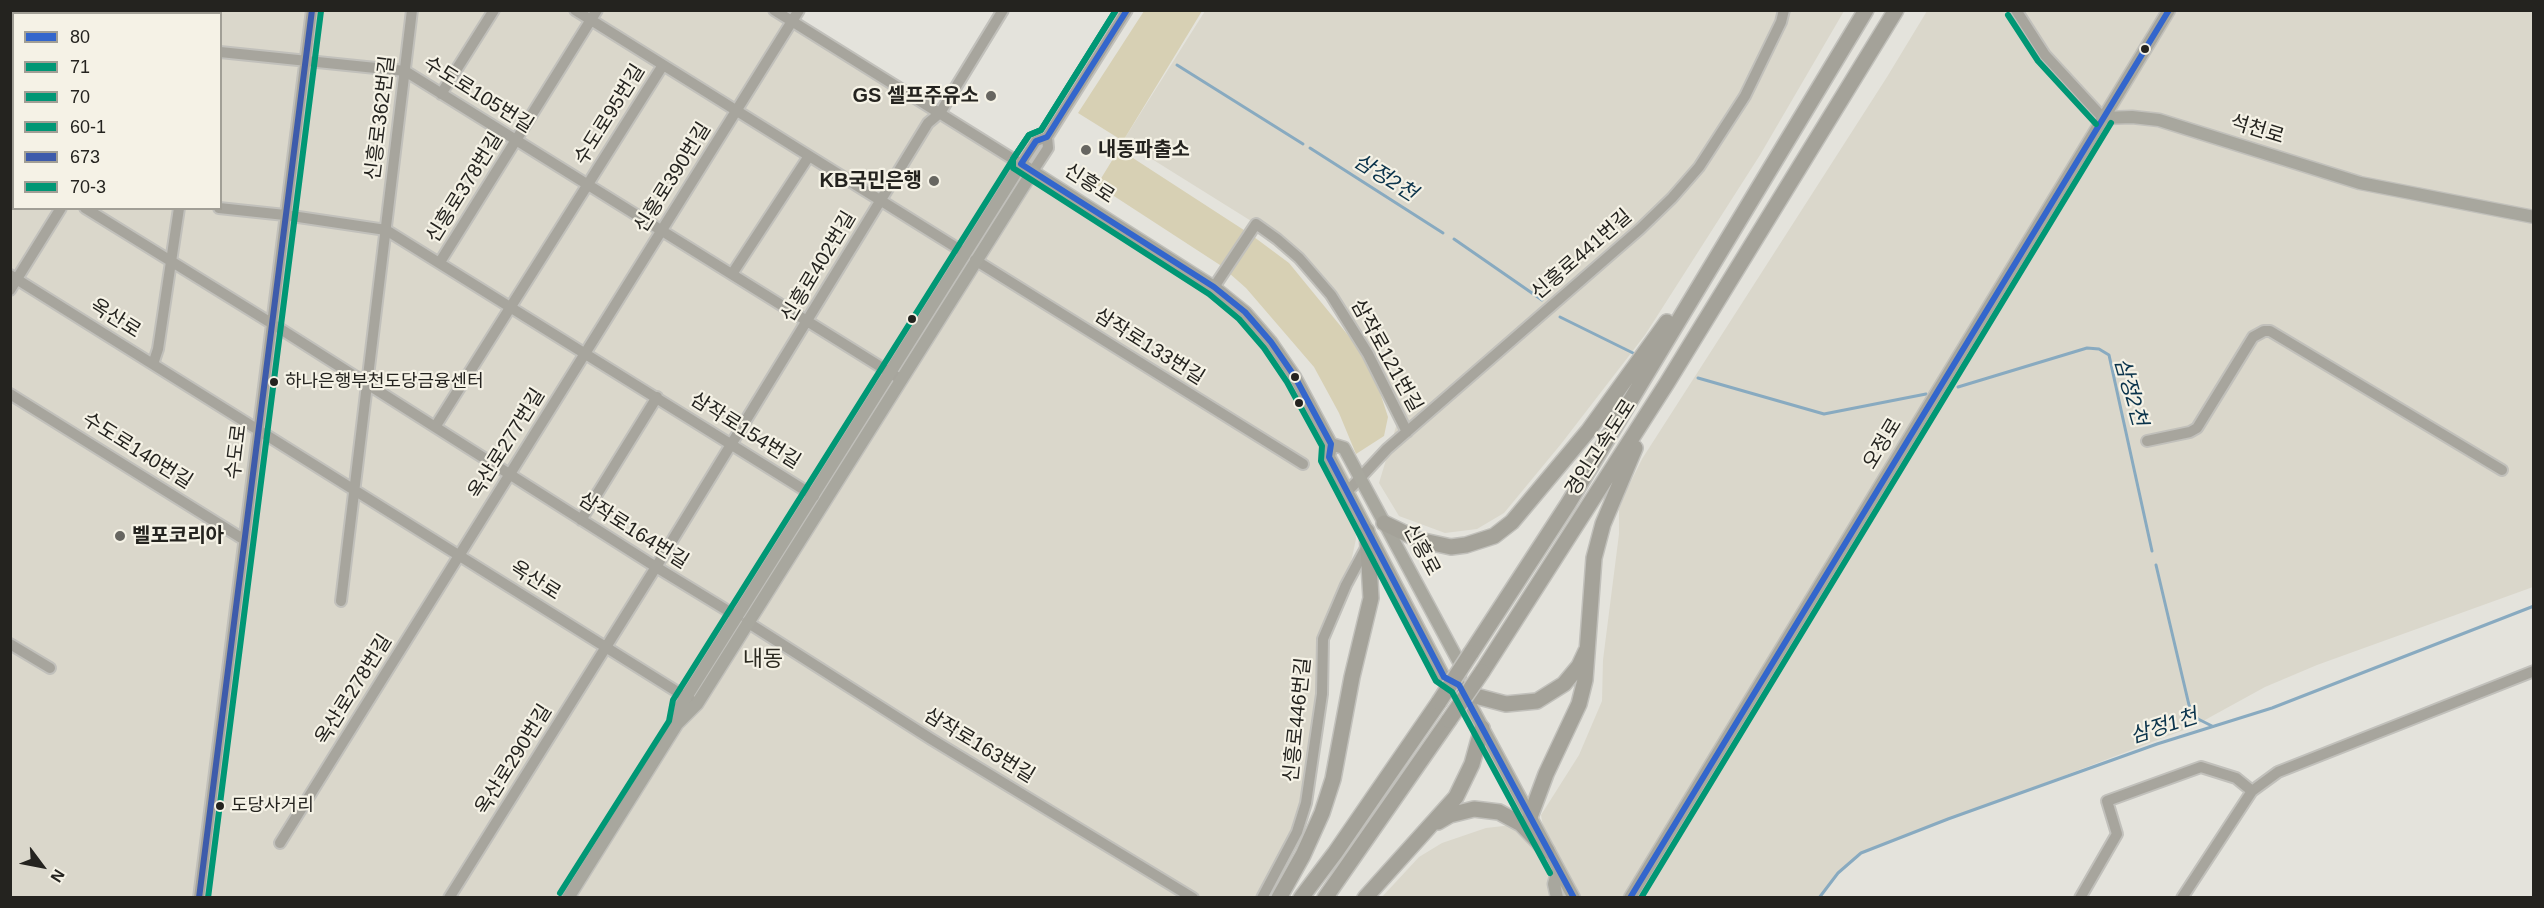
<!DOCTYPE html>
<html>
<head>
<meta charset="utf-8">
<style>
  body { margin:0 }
  #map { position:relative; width:2544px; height:908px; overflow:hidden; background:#e4e3dc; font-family:Helvetica,sans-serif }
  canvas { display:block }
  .frame { position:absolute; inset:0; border:12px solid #24231f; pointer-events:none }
  .legend { position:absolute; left:12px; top:12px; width:210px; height:198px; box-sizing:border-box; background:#f5f2e6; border:2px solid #a19f96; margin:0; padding:8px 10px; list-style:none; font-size:18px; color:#24231f }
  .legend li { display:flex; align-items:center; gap:12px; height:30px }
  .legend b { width:30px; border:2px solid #a19f96 }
  .north { position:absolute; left:12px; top:836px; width:60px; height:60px; -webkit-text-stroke:4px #f5f2e6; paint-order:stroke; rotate:122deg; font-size:16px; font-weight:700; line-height:24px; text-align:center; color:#24231f }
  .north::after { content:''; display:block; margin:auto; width:21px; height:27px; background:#24231f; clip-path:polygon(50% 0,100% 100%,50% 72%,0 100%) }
</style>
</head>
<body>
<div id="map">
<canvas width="2544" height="908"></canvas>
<div class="frame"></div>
<ul class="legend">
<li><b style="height:8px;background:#36c"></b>80</li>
<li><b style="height:8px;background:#009775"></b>71</li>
<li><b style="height:8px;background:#009775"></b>70</li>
<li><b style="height:8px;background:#009775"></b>60-1</li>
<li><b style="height:8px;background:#3d5bab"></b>673</li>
<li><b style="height:8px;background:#009775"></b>70-3</li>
</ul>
<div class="north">N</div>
</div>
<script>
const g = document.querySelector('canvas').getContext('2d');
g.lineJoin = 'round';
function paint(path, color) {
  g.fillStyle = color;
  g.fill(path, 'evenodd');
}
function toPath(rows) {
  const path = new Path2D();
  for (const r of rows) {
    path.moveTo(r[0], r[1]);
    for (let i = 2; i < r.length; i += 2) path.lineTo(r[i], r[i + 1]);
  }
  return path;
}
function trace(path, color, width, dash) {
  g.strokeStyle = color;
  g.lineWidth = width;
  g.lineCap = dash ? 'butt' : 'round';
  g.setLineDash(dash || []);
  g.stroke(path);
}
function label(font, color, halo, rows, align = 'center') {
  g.font = font + ' Helvetica,"Noto Sans KR",sans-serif';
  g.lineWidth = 4.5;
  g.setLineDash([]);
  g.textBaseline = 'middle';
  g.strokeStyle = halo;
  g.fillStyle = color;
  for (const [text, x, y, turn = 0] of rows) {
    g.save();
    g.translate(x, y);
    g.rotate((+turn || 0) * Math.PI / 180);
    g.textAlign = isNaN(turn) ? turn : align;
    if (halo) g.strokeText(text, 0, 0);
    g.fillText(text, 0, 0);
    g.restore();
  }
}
const built = toPath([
  [10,11,774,11,1245,312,1295,377,1351,481,1356,539,1346,585,1324,639,1306,803,1262,897,11,897],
  [14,14,220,14,220,208,14,208],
  [1205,11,1844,11,1760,155,1645,335,1561,444,1504,513,1477,529,1445,533,1399,516,1379,483,1398,420,1381,379,1310,267,1256,224,1123,141],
  [1927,11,2533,11,2533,587,2317,665,2265,687,2194,726,1862,853,1838,873,1819,897,1381,898,1419,857,1442,843,1486,828,1521,824,1547,850,1541,815,1579,755,1602,701,1603,660,1619,534,1619,509,1627,489,1642,459,1887,77]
]);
const green = toPath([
  [1144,11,1202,11,1123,141,1078,113],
  [1119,149,1250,234,1289,263,1370,362,1388,417,1384,436,1356,454,1339,413,1314,367,1246,288,1220,265,1097,185]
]);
const stream = toPath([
  [1177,65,1303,144],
  [1310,148,1443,233],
  [1454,239,1542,300],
  [1560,317,1635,354],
  [1698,378,1824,414,1926,394],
  [1958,387,2087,348,2099,349,2109,355,2152,551],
  [2156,565,2189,705,2198,719,2212,726],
  [1819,898,1838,873,1861,853,1948,819,2157,744,2272,708,2534,606]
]);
const minor = toPath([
  [575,10,965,253],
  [774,10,1021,164,1036,141,1047,137,1127,10],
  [2016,10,2045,55,2103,118],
  [203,14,204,10],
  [220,52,405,71,897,377],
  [441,94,494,10],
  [10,162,14,164],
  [1033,171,1048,148,1047,137],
  [85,208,271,323,656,567,738,617],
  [219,208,285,215,386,230,814,496],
  [975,260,1303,464],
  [440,262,597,10],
  [732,274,809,156],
  [10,275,692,701],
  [1214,287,1256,224,1277,239,1299,258,1331,295,1368,354,1407,432],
  [10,290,61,208],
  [153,364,158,349,179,208],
  [10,394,243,539],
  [435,427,663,65],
  [2147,441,2190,432,2197,428,2253,337,2264,331,2270,331,2502,470],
  [1348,491,1387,449,1640,229,1672,198,1699,167,1745,96,1781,22,1784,10],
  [581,520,657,397],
  [341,601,412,10],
  [747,622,931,739,1193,898],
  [10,644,50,668],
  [280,843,799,10],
  [199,898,312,10],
  [449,898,656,567,928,123,940,113,1003,10],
  [1262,898,1297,832,1306,803,1322,694,1323,639,1346,585,1367,546],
  [2080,898,2117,834,2107,801,2201,767,2236,778,2252,791],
  [2182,898,2252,791,2278,772,2534,671]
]);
const major = toPath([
  [2103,118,2132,117,2159,120,2360,183,2534,217],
  [1331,444,1344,448,1460,664,1460,675],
  [1463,691,1574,898],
  [677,724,681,705,1021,164,1214,287,1245,312,1271,342,1295,377,1331,444,1329,457,1444,677,1459,685],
  [568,898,677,724,697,704,1033,171],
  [1557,898,1554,884,1558,869],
  [1630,898,2169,10]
]);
const highway = toPath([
  [1384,523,1419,540,1451,547,1466,545,1494,536,1512,522,1589,430,1667,322],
  [1471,653,1568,504,1866,10],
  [1482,672,1667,383,1896,10],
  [1464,693,1506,704,1537,701,1564,684,1579,666,1586,651],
  [1530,817,1546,774,1579,704,1585,680,1594,558,1603,524,1635,448],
  [1438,822,1450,815,1474,809,1499,812,1521,824,1547,851],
  [1279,898,1303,855,1322,813,1333,779,1352,677,1371,598,1367,531],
  [1301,898,1335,853,1439,702],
  [1325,898,1449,720],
  [1365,898,1456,797,1472,764,1482,728]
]);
const highwayBridge = toPath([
  [1439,702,1471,653],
  [1449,720,1482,672]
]);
const bus1 = toPath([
  [1127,10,1047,137,1036,141,1021,164,1214,287,1245,312,1271,342,1295,377,1331,444,1329,457,1444,677,1459,685,1574,898],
  [1630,898,2169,10]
]);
const bus2 = toPath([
  [1116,10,1041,130,1029,135,1013,159,1013,168,1209,294,1239,319,1264,348,1287,382,1322,446,1321,461,1436,681,1452,692,1550,873]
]);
const bus3 = toPath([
  [560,893,669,721,673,700,1013,159,1029,135,1041,130,1116,10]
]);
const bus4 = toPath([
  [2008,15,2038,61,2096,124],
  [1641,898,2111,123]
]);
const bus5 = toPath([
  [199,898,312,10]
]);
const bus6 = toPath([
  [208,898,321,11]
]);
const markers = [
  [2145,49,5,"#24231f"],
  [991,96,6,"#676661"],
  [1086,150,6,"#676661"],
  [934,181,6,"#676661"],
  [912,319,5,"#24231f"],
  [1295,377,5,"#24231f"],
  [274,382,5,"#24231f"],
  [1299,403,5,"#24231f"],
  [120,536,6,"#676661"],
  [220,806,5,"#24231f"]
];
const busNames = [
  ["하나은행부천도당금융센터",285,382],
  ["도당사거리",231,806]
];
const streetNames = [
  ["수도로105번길",478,95,32],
  ["수도로95번길",610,115,-58],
  ["신흥로362번길",381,118,-83],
  ["석천로",2257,130,17],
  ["신흥로390번길",673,178,-58],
  ["신흥로",1089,184,33],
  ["신흥로378번길",465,188,-58],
  ["신흥로441번길",1582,255,-41],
  ["신흥로402번길",819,267,-59],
  ["옥산로",115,319,32],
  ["삼작로133번길",1149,347,32],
  ["삼작로121번길",1386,356,61],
  ["삼작로154번길",745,431,32],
  ["옥산로277번길",507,444,-58],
  ["오정로",1883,444,-59],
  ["경인고속도로",1601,448,-57],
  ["수도로140번길",137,451,32],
  ["수도로",237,452,-83],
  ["삼작로164번길",633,531,32],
  ["신흥로",1421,550,62],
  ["옥산로",535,581,32],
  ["옥산로278번길",354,690,-58],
  ["신흥로446번길",1298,720,-84],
  ["삼작로163번길",979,746,31],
  ["옥산로290번길",514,760,-58]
];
const poiNames = [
  ["GS 셀프주유소",979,96],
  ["내동파출소",1098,150,"left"],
  ["KB국민은행",922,181],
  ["벨포코리아",132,536,"left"]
];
const waterNames = [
  ["삼정2천",1385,178,32],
  ["삼정2천",2130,392,74],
  ["삼정1천",2164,727,-18]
];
const quarterNames = [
  ["내동",763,660]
];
paint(built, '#dad7cb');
paint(green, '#d7d0b4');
trace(stream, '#88aac0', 3);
trace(minor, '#c1c0bb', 14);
trace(major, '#c1c0bb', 15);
trace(highway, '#c1c0bb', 18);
trace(minor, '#a7a59d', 10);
trace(major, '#a8a79e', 12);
trace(highway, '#a4a299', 15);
trace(highwayBridge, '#c1c0bb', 18, []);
trace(highwayBridge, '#a4a299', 15);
trace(bus1, '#36c', 6);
trace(bus2, '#009775', 6);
trace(bus3, '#009775', 6);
trace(bus4, '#009775', 6);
trace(bus5, '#3d5bab', 6);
trace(bus6, '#009775', 6);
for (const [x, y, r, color] of markers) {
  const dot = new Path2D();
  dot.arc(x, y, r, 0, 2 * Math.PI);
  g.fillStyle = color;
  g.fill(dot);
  trace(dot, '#f5f2e6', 2);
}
label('18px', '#24231f', '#f5f2e6', busNames, 'left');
label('20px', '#24231f', '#f5f2e6', streetNames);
label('bold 20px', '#24231f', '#f5f2e6', poiNames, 'right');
label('italic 21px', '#0a334b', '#f5f2e6', waterNames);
label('22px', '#2c2a21', '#f5f2e6', quarterNames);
</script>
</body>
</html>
